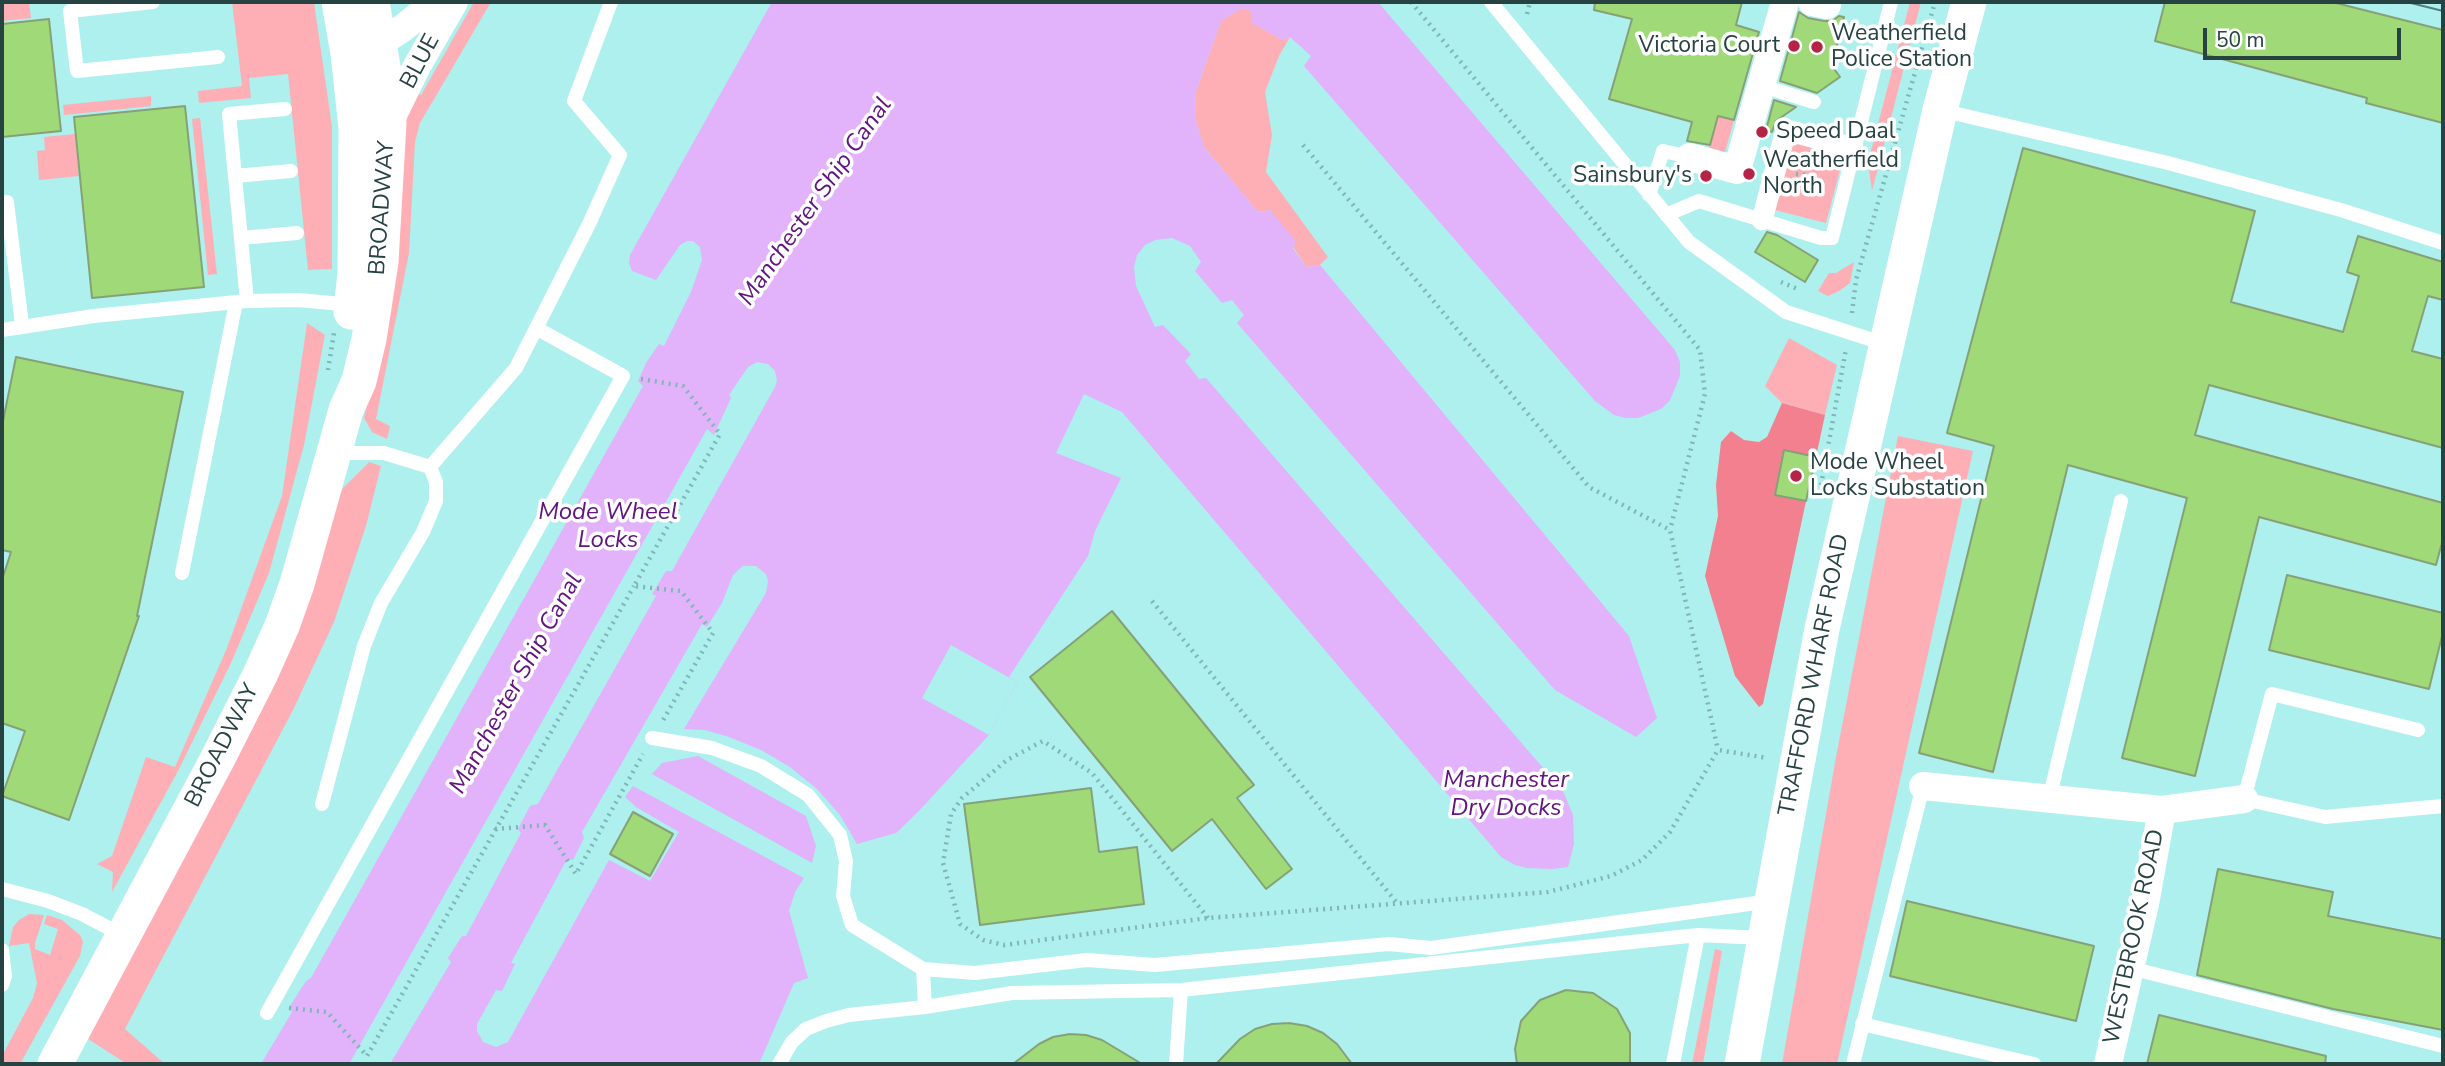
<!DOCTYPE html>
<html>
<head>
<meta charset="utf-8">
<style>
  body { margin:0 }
  #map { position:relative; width:2445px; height:1066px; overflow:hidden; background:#adf0ee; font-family:"Nunito Sans",sans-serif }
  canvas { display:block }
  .frame { position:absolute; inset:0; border:4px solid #264241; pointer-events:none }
  .scale { position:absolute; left:2203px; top:28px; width:198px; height:32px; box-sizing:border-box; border:4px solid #264241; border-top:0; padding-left:9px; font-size:21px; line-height:24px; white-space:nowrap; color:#264241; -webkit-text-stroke:5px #fff; paint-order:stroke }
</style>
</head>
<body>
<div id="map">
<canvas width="2445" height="1066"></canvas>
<div class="frame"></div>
<div class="scale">50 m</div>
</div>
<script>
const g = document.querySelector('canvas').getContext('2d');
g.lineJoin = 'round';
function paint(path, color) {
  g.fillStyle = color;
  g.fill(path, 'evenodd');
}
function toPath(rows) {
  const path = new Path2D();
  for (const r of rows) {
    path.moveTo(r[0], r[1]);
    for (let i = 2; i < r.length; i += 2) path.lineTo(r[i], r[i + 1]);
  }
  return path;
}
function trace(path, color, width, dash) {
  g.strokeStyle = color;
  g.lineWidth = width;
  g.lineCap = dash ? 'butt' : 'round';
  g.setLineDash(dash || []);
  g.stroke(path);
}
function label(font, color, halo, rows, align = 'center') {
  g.font = font + ' "Nunito Sans",sans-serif';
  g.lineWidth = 7;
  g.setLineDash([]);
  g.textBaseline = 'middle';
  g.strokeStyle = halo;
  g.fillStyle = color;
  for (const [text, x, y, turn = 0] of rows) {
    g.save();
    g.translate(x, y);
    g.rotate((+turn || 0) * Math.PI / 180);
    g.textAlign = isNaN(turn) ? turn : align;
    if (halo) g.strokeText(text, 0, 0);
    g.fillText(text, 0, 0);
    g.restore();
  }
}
const green = toPath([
  [2,2,29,2,31,18,2,21],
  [232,2,314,2,332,127,332,269,308,270,288,74,249,78,251,98,199,103,198,91,242,86],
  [474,2,491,2,420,123,415,142,409,253,376,419,390,426,387,439,372,432,364,418,385,308,401,123,413,91,421,95],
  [1910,2,1921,2,1872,191,1868,162],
  [1242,8,1252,11,1253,23,1282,40,1290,37,1279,56,1265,92,1272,135,1266,172,1328,257,1320,265,1306,267,1270,210,1258,212,1204,147,1195,118,1196,91,1221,21],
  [151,96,151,106,64,115,63,105],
  [1718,116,1734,120,1724,156,1707,154],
  [200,118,217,274,208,275,192,119],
  [75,134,79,176,39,180,37,151,45,150,44,137],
  [1794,141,1844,155,1826,223,1775,210],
  [1854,262,1850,283,1839,291,1828,296,1818,291,1829,273,1836,273],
  [307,323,325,335,304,445,269,573,231,663,178,771,112,892,113,872,97,864,112,856,146,757,175,767,227,648,282,496],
  [1789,338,1837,365,1825,415,1782,403,1765,386],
  [1898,436,1973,451,1837,1064,1782,1064,1836,757],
  [369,462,381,466,366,526,334,622,293,710,125,1029,165,1064,127,1064,88,1039,313,584,342,489],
  [29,914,44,915,35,943,35,949,50,955,58,929,44,924,47,915,62,920,80,935,83,942,80,956,20,1064,2,1064,2,1056,33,998,37,983,29,943,9,946,13,927,19,920],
  [1715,949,1722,951,1703,1064,1692,1064]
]);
const forest = toPath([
  [1782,403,1825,415,1816,457,1785,450,1776,494,1806,501,1763,704,1759,707,1735,676,1705,576,1718,516,1716,485,1721,442,1731,431,1744,440,1759,442,1767,437]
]);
const water = toPath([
  [772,2,1378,2,1675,350,1680,362,1680,376,1670,400,1661,409,1638,418,1626,418,1614,415,1595,401,1304,66,1311,56,1290,37,1282,40,1252,23,1251,11,1242,8,1221,21,1196,91,1195,118,1204,147,1258,212,1270,210,1296,241,1293,248,1306,267,1320,265,1629,636,1657,718,1636,737,1555,690,1237,323,1244,315,1232,300,1222,303,1195,271,1201,262,1190,246,1172,238,1155,240,1145,245,1137,255,1134,267,1136,286,1155,327,1163,325,1191,354,1185,361,1199,379,1206,378,1563,791,1573,815,1574,844,1568,867,1552,869,1527,868,1515,865,1501,857,1122,412,1084,394,1056,453,1121,478,1095,531,1088,556,1009,677,1017,682,989,735,918,812,896,833,857,844,840,815,817,789,790,767,761,750,729,737,705,730,684,729,766,593,768,581,766,574,756,566,743,566,733,575,722,603,707,627,702,624,582,832,584,838,573,860,567,859,511,963,515,964,502,991,496,990,477,1024,477,1031,483,1042,496,1047,508,1042,609,860,650,881,679,832,636,807,625,797,633,786,804,878,795,892,789,911,808,978,794,983,759,1064,390,1064,451,962,448,958,462,936,466,936,521,833,518,829,530,806,538,804,656,596,652,594,666,571,672,571,775,387,777,381,775,371,768,364,757,362,748,367,729,395,731,398,714,435,707,429,349,1064,261,1064,292,1012,290,1006,306,981,311,978,643,386,638,381,646,363,659,344,664,346,691,292,702,260,700,247,693,241,687,241,680,245,656,280,632,271,629,263,630,255],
  [698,756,806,816,816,846,812,863,652,774,662,763]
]);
const pier = toPath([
  [951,645,1017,682,989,735,922,698]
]);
const building = toPath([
  [1595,2,1742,2,1736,25,1759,32,1734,120,1718,116,1710,145,1687,141,1692,122,1609,99,1632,19,1594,10,1595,2],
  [2165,2,2332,2,2443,30,2443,123,2366,103,2367,98,2155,41,2165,2],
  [1799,12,1808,18,1824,21,1832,21,1839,16,1844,17,1832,66,1840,77,1817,93,1780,81,1799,12],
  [49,19,61,131,2,137,2,24,49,19],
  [1774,100,1796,107,1776,121,1772,132,1766,130,1774,100],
  [185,106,204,287,92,298,74,117,185,106],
  [2023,148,2255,211,2231,302,2343,332,2359,276,2347,272,2358,236,2443,262,2443,300,2428,296,2412,351,2443,359,2443,448,2209,385,2195,435,2443,503,2443,539,2436,565,2259,517,2195,776,2122,758,2187,498,2068,465,1993,772,1919,753,1994,446,1947,433,2023,148],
  [1767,232,1777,235,1818,260,1805,282,1755,252,1767,232],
  [16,357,183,392,137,616,139,616,69,820,2,796,25,731,2,723,2,580,11,552,2,550,2,426,16,357],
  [1784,450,1816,457,1806,501,1775,495,1784,450],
  [2287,575,2443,613,2443,632,2429,689,2269,650,2287,575],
  [1112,611,1254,785,1237,798,1292,869,1266,889,1212,819,1172,851,1030,677,1112,611],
  [1091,788,1099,852,1137,847,1144,904,980,925,964,804,1091,788],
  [633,812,673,834,650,876,610,854,633,812],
  [2218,869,2333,892,2328,916,2443,939,2443,1030,2333,1009,2197,975,2218,869],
  [1907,901,2094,946,2076,1021,1890,976,1907,901],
  [1566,990,1593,993,1617,1009,1630,1033,1630,1064,1517,1064,1515,1049,1521,1021,1540,1000,1566,990],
  [2159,1015,2326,1056,2325,1064,2147,1064,2159,1015],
  [1289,1023,1307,1026,1323,1033,1337,1044,1352,1064,1216,1064,1240,1039,1255,1029,1272,1024,1289,1023],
  [1070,1034,1086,1035,1102,1040,1142,1064,1013,1064,1039,1044,1053,1037,1070,1034]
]);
const path = toPath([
  [1411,2,1700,350,1705,394,1670,530],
  [1527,14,1530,2],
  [1303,145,1589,487,1670,530,1718,750],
  [1796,174,1808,175,1826,185],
  [1781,282,1800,290],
  [1852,313,1856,280,1935,2],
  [328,370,334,333],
  [641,379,683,386,720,434,634,586,681,591,713,633,662,722],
  [1821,485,1846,349],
  [1152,601,1397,903],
  [495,829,545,825,576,874,643,754],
  [1208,918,1092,773,1043,741,1007,760,962,798,951,814,943,863,960,924,983,940,1004,945,1208,918,1548,892,1611,876,1642,860,1670,832,1718,750,1768,758],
  [289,1008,327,1012,367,1056,634,586]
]);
const service = toPath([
  [153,2,70,11,77,71,218,57],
  [1491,2,1689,242,1786,312,1885,344],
  [1762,86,1814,102],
  [1940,110,2168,163,2341,210,2443,243],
  [235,176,291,171],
  [1649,195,1663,151,1690,157],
  [7,202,22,325],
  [1666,215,1699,201,1821,238,1832,238,1891,2],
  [241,238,297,233],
  [247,301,229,114,285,109],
  [2,330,94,316,247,301,299,300,352,305],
  [336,453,384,453,430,467,516,368,589,224,620,155,574,101,611,2],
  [182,573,236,302],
  [2418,730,2272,694,2244,799,2325,817,2443,806],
  [652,738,712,748,761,766,808,795,840,835,846,861,843,896,852,925,923,969,975,973,1087,960,1155,965,1389,944,1431,948,1771,901],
  [2049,799,2121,501],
  [322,804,364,646,381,603,423,532,436,501,436,482,430,467],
  [2,889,48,901,82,914,124,936],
  [2,950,5,976,2,985],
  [2130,968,2443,1046],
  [923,969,925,1007],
  [267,1013,623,376,536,328],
  [1862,1024,2034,1064],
  [779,1064,792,1042,806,1029,826,1021,849,1015,925,1007,1012,993,1181,990,1698,935,1764,938],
  [1176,1064,1181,990],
  [1673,1064,1698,935],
  [1853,1064,1923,786]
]);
const pedestrian = toPath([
  [1762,220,1786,130,1853,148]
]);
const minor = toPath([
  [1812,2,1827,5],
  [366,53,367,49,380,43,403,28,435,2],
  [389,123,417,66,454,2],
  [1690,157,1737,170,1785,2],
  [1923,786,2162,810,2244,799],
  [2108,1064,2145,904,2162,810]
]);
const tertiary = toPath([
  [339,2,348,53,356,128,355,273,351,312],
  [55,1064,218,758,260,675,282,626,297,584,346,410,359,381,369,339,381,262,389,123,387,90,372,2],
  [1742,1064,1822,629,1940,110,1969,2]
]);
const tram = toPath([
  [2407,2,2443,11]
]);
const markers = [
  [1794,46,7,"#b52446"],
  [1817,47,7,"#b52446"],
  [1762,132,7,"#b52446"],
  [1749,174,7,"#b52446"],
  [1706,176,7,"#b52446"],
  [1796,476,7,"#b52446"]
];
const poiNames = [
  ["Weatherfield",1831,34],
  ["Police Station",1831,60],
  ["Victoria Court",1780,46,"right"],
  ["Speed Daal",1776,132],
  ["Weatherfield",1763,161],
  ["North",1763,187],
  ["Sainsbury's",1692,176,"right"],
  ["Mode Wheel",1810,463],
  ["Locks Substation",1810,489]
];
const streetNames = [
  ["BLUE",421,62,-62],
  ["BROADWAY",383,208,-86],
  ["TRAFFORD WHARF ROAD",1815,675,-79],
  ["BROADWAY",223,746,-63],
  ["WESTBROOK ROAD",2135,937,-78]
];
const waterNames = [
  ["Manchester Ship Canal",816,202,-55],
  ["Mode Wheel",608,513],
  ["Locks",608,541],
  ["Manchester Ship Canal",517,684,-61],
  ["Manchester",1506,781],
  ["Dry Docks",1506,809]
];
paint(green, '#feafb5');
paint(forest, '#f3808e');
paint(water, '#e2b2fb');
paint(pier, '#adf0ee');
paint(building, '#9fd978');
trace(building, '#87a177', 2);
trace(path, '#80b6b5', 4.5, [2, 5]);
trace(service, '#fff', 14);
trace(pedestrian, '#fff', 21);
trace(minor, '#fff', 28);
trace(tertiary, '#fff', 35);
trace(tram, '#557f7d', 2);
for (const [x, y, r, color] of markers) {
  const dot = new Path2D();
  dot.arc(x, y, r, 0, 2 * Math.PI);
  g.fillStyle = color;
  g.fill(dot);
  trace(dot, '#fff', 2.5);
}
label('23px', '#264241', '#fff', poiNames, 'left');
label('23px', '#264241', '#fff', streetNames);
label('italic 24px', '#621480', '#fff', waterNames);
</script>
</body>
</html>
